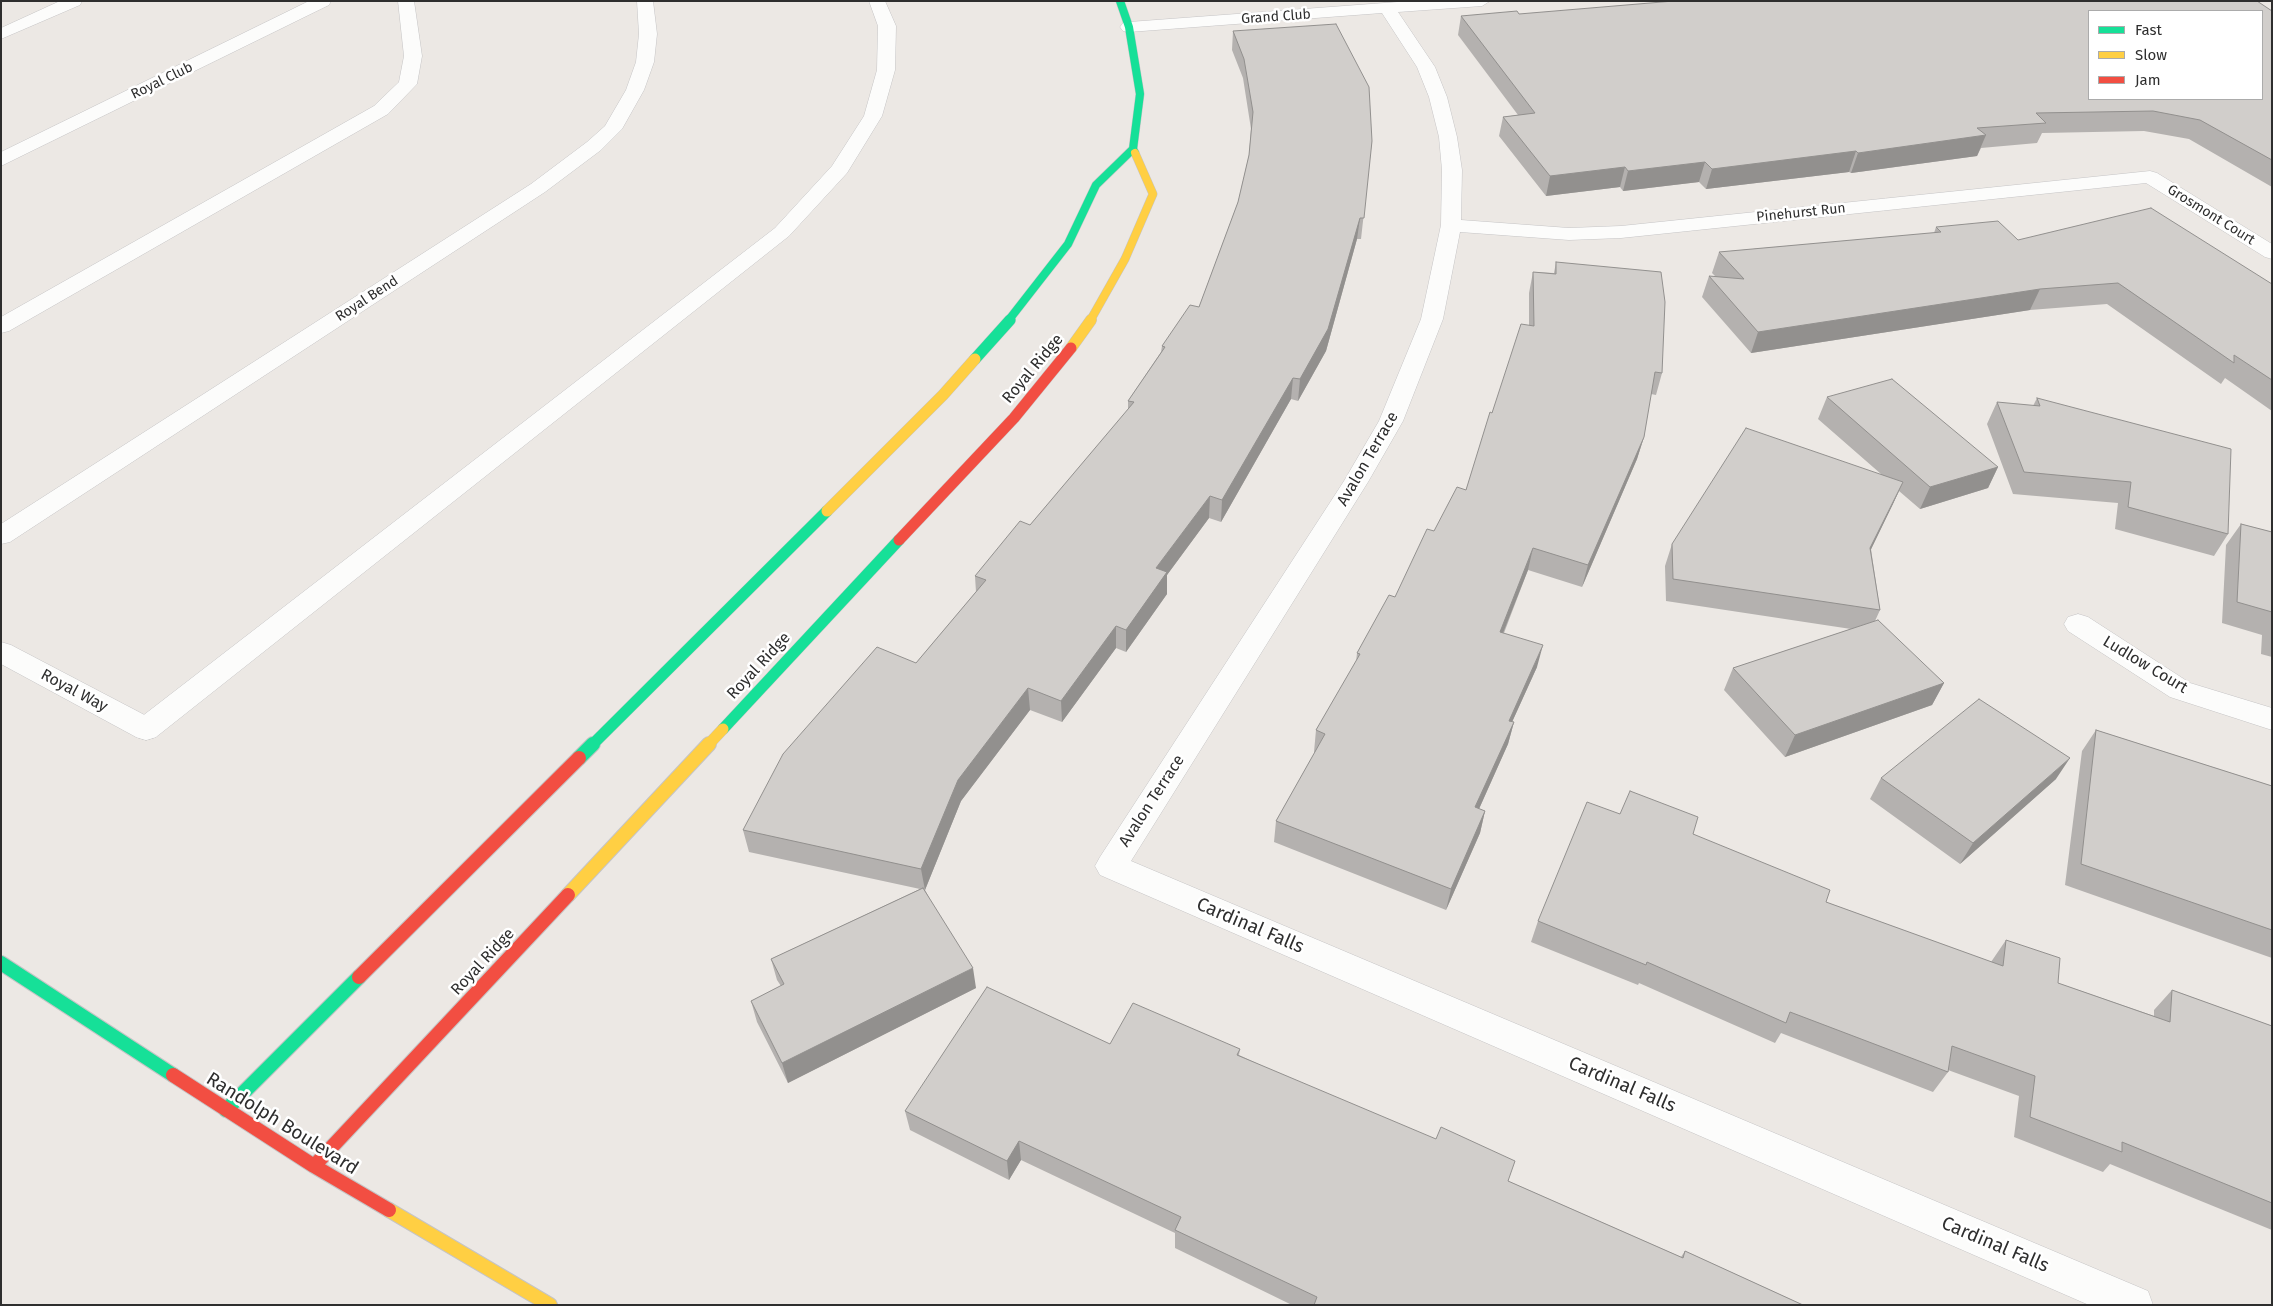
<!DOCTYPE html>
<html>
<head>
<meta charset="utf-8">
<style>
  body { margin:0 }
  #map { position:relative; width:2273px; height:1306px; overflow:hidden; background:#ece8e4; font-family:"Fira Sans",sans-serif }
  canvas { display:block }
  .frame { position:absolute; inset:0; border:2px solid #2e2e2e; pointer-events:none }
  .legend { position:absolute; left:2088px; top:10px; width:175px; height:90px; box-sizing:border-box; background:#fff; border:1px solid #ababab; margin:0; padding:6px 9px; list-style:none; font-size:15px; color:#2e2e2e }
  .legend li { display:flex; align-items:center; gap:10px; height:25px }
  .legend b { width:25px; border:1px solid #ababab }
</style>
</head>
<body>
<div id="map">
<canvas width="2273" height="1306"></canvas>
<div class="frame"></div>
<ul class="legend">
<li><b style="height:6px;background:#16e098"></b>Fast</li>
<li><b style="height:6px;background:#ffcf43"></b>Slow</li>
<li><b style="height:6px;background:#f24e42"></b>Jam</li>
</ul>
</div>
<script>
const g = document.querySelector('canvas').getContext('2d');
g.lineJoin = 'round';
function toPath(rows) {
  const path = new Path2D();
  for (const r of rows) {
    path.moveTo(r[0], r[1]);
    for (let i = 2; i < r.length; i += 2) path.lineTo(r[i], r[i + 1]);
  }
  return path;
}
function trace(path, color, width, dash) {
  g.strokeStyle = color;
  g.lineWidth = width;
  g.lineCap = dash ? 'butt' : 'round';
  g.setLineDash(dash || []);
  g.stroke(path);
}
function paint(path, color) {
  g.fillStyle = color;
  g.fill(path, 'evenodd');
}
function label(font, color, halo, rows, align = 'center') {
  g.font = font + ' "Fira Sans",sans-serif';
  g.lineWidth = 5;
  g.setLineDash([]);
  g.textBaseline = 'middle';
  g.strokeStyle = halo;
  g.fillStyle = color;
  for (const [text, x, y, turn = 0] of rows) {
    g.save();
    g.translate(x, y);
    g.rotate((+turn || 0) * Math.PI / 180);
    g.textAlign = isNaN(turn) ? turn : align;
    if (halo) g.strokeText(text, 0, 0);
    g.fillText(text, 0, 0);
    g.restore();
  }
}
const lane = toPath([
  [60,1,82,1,80,5,1,39,1,28,60,1],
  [398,1,414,1,422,56,417,84,388,114,9,331,1,333,1,317,374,106,399,82,404,56,398,1],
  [869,1,885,1,896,26,895,70,882,116,847,173,789,236,156,737,146,740,136,737,132,729,136,721,775,228,832,166,864,116,877,70,878,26,869,1]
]);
const street = toPath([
  [309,1,331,1,329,5,1,166,1,152,309,1],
  [637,1,653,1,657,34,654,62,644,90,622,129,601,150,545,192,10,542,1,544,1,524,531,184,587,142,605,126,626,90,636,62,639,34,637,1],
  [1411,1,1490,1,1482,6,1398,12,1435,67,1447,97,1457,137,1462,170,1461,220,1569,228,1621,226,2150,171,2157,173,2272,244,2272,259,2265,257,2146,183,1621,238,1569,240,1460,232,1443,319,1403,421,1368,482,1131,861,2148,1291,2153,1305,2089,1305,1100,875,1095,866,1100,857,1344,481,1379,421,1421,319,1441,225,1442,170,1439,137,1429,97,1417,67,1382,13,1129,32,1123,31,1120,27,1123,23,1129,22,1411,1],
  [2078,614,2088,617,2190,683,2272,708,2272,730,2170,697,2068,631,2064,624,2068,617,2078,614],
  [1,642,11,645,156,721,160,729,156,737,146,740,136,737,1,664,1,642]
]);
const fastFar2 = toPath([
  [1120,1,1129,27,1140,94,1133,149,1135,153],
  [1008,321,1068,244,1096,185,1133,149]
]);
const fastFar1 = toPath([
  [975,359,1010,320],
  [723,729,899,540],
  [591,746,827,511]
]);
const fast = toPath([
  [579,758,593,744],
  [1,963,173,1075],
  [226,1110,359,977]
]);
const slowFar2 = toPath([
  [1090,321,1125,259,1153,194,1135,153]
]);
const slowFar1 = toPath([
  [1071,348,1091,320],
  [827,511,943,395,975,359],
  [707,746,723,729]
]);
const slow = toPath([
  [568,895,709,744],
  [389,1210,550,1305]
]);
const jamFar1 = toPath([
  [899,540,1014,418,1071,348]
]);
const jam = toPath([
  [359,977,579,758],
  [173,1075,314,1166,389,1210],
  [314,1166,568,895]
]);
const wall = toPath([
  [2272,11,2272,187,2189,139,2144,131,2042,133,2037,143,1981,148,1977,156,1851,173,1849,172,1706,189,1699,182,1623,191,1620,187,1546,196,1499,136,1503,117,1518,115,1458,35,1461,16,1519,14],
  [1233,31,1372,141,1361,239,1357,239,1326,351,1298,401,1291,399,1221,522,1209,518,1167,575,1167,594,1126,652,1116,648,1062,722,1030,710,961,801,925,890,976,988,788,1083,757,1022,751,1001,781,986,777,980,771,959,920,889,749,852,743,830,916,663,976,592,975,576,1030,525,1128,410,1128,401,1161,352,1162,346,1199,307,1238,202,1249,155,1251,129,1243,78,1232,50],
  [1936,227,2018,240,2272,284,2272,411,2225,378,2221,384,2107,304,2030,310,1751,353,1702,297,1709,276,1716,277,1712,273,1719,252,1934,233],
  [1556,262,1662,373,1656,395,1651,394,1644,437,1637,459,1582,587,1528,570,1504,633,1537,667,1512,722,1514,722,1508,744,1479,809,1485,811,1480,833,1446,910,1274,842,1276,821,1315,752,1314,752,1316,730,1356,662,1357,653,1395,597,1434,531,1466,490,1492,413,1529,325,1529,293,1533,272,1554,273],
  [1827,397,1998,467,1988,488,1920,509,1899,491,1871,549,1880,610,1875,621,1944,683,1932,705,1785,757,1724,690,1733,668,1851,629,1666,601,1665,566,1672,544,1881,474,1818,419],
  [2037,398,2228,534,2214,556,2115,529,2118,503,2013,494,1987,424,1997,402,2033,406],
  [2241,524,2272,532,2272,657,2261,654,2262,635,2222,623,2226,545],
  [2096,730,2272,786,2272,958,2065,885,2082,751],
  [1881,778,2056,779,1960,864,1870,799],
  [1620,814,1693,834,1826,902,1991,962,2006,940,2058,983,2154,1016,2154,1010,2172,990,2272,1026,2272,1230,2110,1164,2103,1172,2014,1137,2019,1096,1948,1070,1948,1072,1933,1092,1781,1033,1775,1043,1639,983,1638,985,1531,942,1538,921],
  [1110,1044,1240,1049,1239,1055,1508,1181,1681,1257,1685,1251,1803,1305,1292,1305,1175,1248,1175,1233,1021,1160,1009,1180,910,1130,905,1111]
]);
const shadedWall = toPath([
  [1986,135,1977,156,1851,173,1858,153],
  [1856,151,1849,172,1706,189,1712,169],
  [1705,162,1699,182,1623,191,1628,171],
  [1625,167,1620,187,1546,196,1550,176],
  [1360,218,1357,239,1326,351,1298,401,1300,379],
  [2040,289,2030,310,1751,353,1758,332],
  [1293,378,1291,399,1221,522,1222,500],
  [1644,437,1637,459,1582,587,1588,565],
  [1998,467,1988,488,1920,509,1930,487],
  [1903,482,1893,504,1861,570,1870,548],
  [1210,496,1209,518,1167,575,1167,594,1126,652,1126,630,1156,568],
  [1533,548,1528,570,1495,653,1500,632],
  [1116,626,1116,648,1062,722,1061,701],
  [1543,645,1537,667,1503,742,1509,721],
  [1944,683,1932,705,1785,757,1795,735],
  [1028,688,1030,710,961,801,925,890,921,869,958,780],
  [1514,722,1508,744,1470,829,1475,807],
  [2070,758,2056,779,1960,864,1973,843],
  [1485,811,1480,833,1446,910,1451,889],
  [973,968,976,988,788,1083,782,1063],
  [1019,1141,1021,1160,1009,1180,1007,1161]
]);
const building = toPath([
  [1674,1,2257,1,2272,11,2272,160,2200,120,2153,111,2036,113,2046,123,1977,128,1986,135,1858,153,1856,151,1712,169,1705,162,1628,171,1625,167,1550,176,1503,117,1535,113,1461,16,1517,11,1519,14,1674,1],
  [2089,11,2262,11,2262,99,2089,99,2089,11],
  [1336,24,1369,87,1372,141,1364,218,1360,218,1328,329,1300,379,1293,378,1222,500,1210,496,1156,568,1167,572,1126,630,1116,626,1061,701,1028,688,958,780,921,869,743,830,783,754,877,647,916,663,986,580,975,576,1020,521,1030,525,1134,402,1128,401,1165,347,1162,346,1190,305,1199,307,1238,202,1249,155,1253,112,1244,59,1233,31,1336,24],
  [2151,208,2272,284,2272,380,2234,355,2234,363,2118,283,2040,289,1758,332,1709,276,1744,279,1719,252,1941,232,1936,227,1998,221,2018,240,2151,208],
  [1556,262,1661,272,1665,302,1662,373,1655,372,1644,437,1588,565,1533,548,1500,632,1543,645,1509,721,1514,722,1475,807,1485,811,1451,889,1276,821,1325,734,1316,730,1360,654,1357,653,1389,595,1395,597,1427,529,1434,531,1457,487,1466,490,1490,412,1492,413,1521,324,1534,326,1533,272,1556,274,1556,262],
  [1892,379,1998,467,1930,487,1827,397,1892,379],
  [2037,398,2231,449,2228,534,2128,507,2131,482,2024,472,1997,402,2040,406,2037,398],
  [1746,428,1903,482,1870,548,1880,610,1673,579,1672,544,1746,428],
  [2241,524,2272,532,2272,612,2237,602,2241,524],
  [1878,620,1944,683,1795,735,1733,668,1878,620],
  [1979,699,2070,758,1973,843,1881,778,1979,699],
  [2096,730,2272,786,2272,930,2081,864,2096,730],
  [1630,791,1698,817,1693,834,1830,890,1826,902,2003,966,2006,940,2060,958,2058,983,2170,1022,2172,990,2272,1026,2272,1203,2122,1142,2122,1152,2030,1117,2035,1076,1952,1046,1948,1072,1790,1012,1786,1023,1647,962,1646,965,1538,921,1587,802,1620,814,1630,791],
  [923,888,973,968,782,1063,751,1001,784,984,771,959,923,888],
  [987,987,1110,1044,1133,1003,1240,1049,1237,1055,1436,1139,1441,1127,1515,1161,1508,1181,1683,1258,1685,1251,1803,1305,1314,1305,1317,1297,1175,1230,1181,1217,1019,1141,1007,1161,905,1111,987,987]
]);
const farStreetnames = [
  ["Grand Club",1276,17,-4],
  ["Royal Club",162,81,-26],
  ["Pinehurst Run",1801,213,-6],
  ["Grosmont Court",2211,215,32],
  ["Royal Bend",367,299,-33]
];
const streetNames = [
  ["Royal Ridge",1033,369,-50],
  ["Avalon Terrace",1368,459,-60],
  ["Ludlow Court",2145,665,31],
  ["Royal Ridge",759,666,-47],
  ["Royal Way",74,691,28],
  ["Avalon Terrace",1152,801,-57],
  ["Royal Ridge",483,962,-47]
];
const nearStreetnames = [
  ["Cardinal Falls",1250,926,23],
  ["Cardinal Falls",1622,1085,23],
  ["Randolph Boulevard",282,1124,32],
  ["Cardinal Falls",1995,1245,23]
];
trace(lane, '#c5c4c5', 1);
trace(street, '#c5c4c5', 1);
trace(fastFar2, '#c5c4c5', 9);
trace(fastFar1, '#c5c4c5', 12);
trace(fast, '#c5c4c5', 16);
trace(slowFar2, '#c5c4c5', 9);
trace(slowFar1, '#c5c4c5', 12);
trace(slow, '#c5c4c5', 16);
trace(jamFar1, '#c5c4c5', 12);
trace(jam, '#c5c4c5', 16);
paint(lane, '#fcfcfb');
paint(street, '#fcfcfb');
trace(fastFar2, '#16e098', 8);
trace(fastFar1, '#16e098', 11);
trace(fast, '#16e098', 14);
trace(slowFar2, '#ffcf43', 8);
trace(slowFar1, '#ffcf43', 11);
trace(slow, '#ffcf43', 14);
trace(jamFar1, '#f24e42', 11);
trace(jam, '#f24e42', 14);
paint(wall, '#b4b1af');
paint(shadedWall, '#92908e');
paint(building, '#d1cecb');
trace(building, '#92908e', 1);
label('14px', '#2e2e2e', '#fff', farStreetnames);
label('16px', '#2e2e2e', '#fff', streetNames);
label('19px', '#2e2e2e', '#fff', nearStreetnames);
</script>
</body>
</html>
